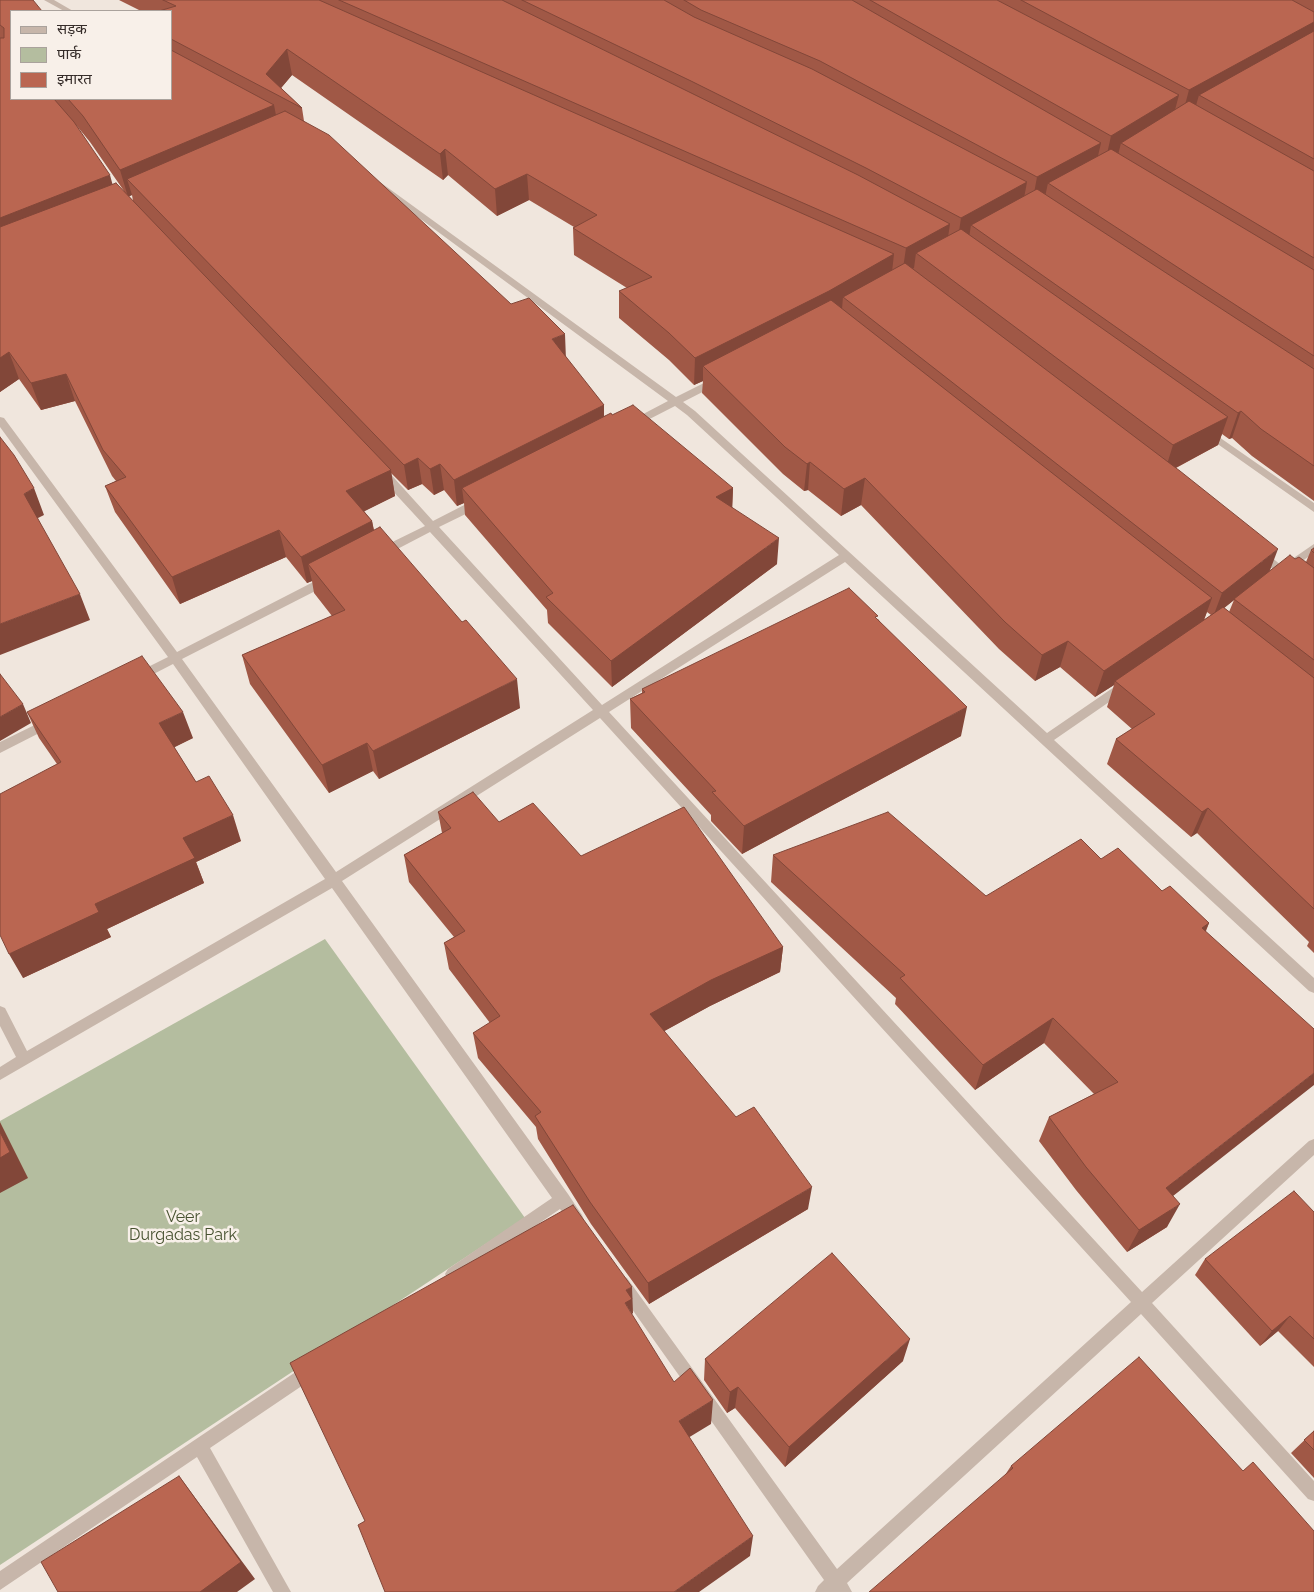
<!DOCTYPE html>
<html>
<head>
<meta charset="utf-8">
<style>
  body { margin:0 }
  #map { position:relative; width:1314px; height:1592px; overflow:hidden; background:#f0e6dd; font-family:Raleway,"Noto Sans Devanagari",sans-serif }
  canvas { display:block }
  .legend { position:absolute; left:10px; top:10px; width:162px; height:90px; box-sizing:border-box; background:#f8f0e9; border:1px solid #aaa29c; margin:0; padding:6px 9px; list-style:none; font-size:15px; color:#352c29 }
  .legend li { display:flex; align-items:center; gap:10px; height:25px }
  .legend b { width:25px; border:1px solid #aaa29c }
</style>
</head>
<body>
<div id="map">
<canvas width="1314" height="1592"></canvas>
<ul class="legend">
<li><b style="height:6px;background:#c7b6aa"></b>सड़क</li>
<li><b style="height:14px;background:#b4bd9f"></b>पार्क</li>
<li><b style="height:14px;background:#ba6651"></b>इमारत</li>
</ul>
</div>
<script>
const g = document.querySelector('canvas').getContext('2d');
g.lineJoin = 'round';
function paint(path, color) {
  g.fillStyle = color;
  g.fill(path, 'evenodd');
}
function toPath(rows) {
  const path = new Path2D();
  for (const r of rows) {
    path.moveTo(r[0], r[1]);
    for (let i = 2; i < r.length; i += 2) path.lineTo(r[i], r[i + 1]);
  }
  return path;
}
function trace(path, color, width, dash) {
  g.strokeStyle = color;
  g.lineWidth = width;
  g.lineCap = dash ? 'butt' : 'round';
  g.setLineDash(dash || []);
  g.stroke(path);
}
function label(font, color, halo, rows, align = 'center') {
  g.font = font + ' Raleway,sans-serif';
  g.lineWidth = 5;
  g.setLineDash([]);
  g.textBaseline = 'middle';
  g.strokeStyle = halo;
  g.fillStyle = color;
  for (const [text, x, y, turn = 0] of rows) {
    g.save();
    g.translate(x, y);
    g.rotate((+turn || 0) * Math.PI / 180);
    g.textAlign = isNaN(turn) ? turn : align;
    if (halo) g.strokeText(text, 0, 0);
    g.fillText(text, 0, 0);
    g.restore();
  }
}
const green = toPath([
  [325,939,525,1218,0,1565,0,1121]
]);
const minor = toPath([
  [44,0,54,0,73,11,64,11,44,0],
  [380,182,676,397,712,379,720,379,720,383,683,402,695,411,1047,733,1120,683,1128,683,1130,686,1128,689,1054,740,1314,978,1314,993,1309,991,845,562,609,712,1142,1292,1309,1141,1314,1139,1314,1155,1152,1303,1314,1481,1314,1501,1308,1499,1141,1314,847,1583,852,1592,815,1592,818,1586,824,1580,617,1288,614,1283,617,1278,622,1276,627,1278,837,1569,1131,1302,600,718,342,881,568,1194,582,1215,584,1220,582,1225,577,1227,572,1225,560,1209,458,1279,453,1281,448,1279,445,1274,448,1269,552,1198,332,888,0,1080,0,1067,16,1057,0,1026,0,1006,5,1008,27,1051,325,879,173,664,142,680,134,680,132,677,134,674,168,657,0,427,0,417,4,418,177,652,323,577,331,577,333,580,331,583,182,659,336,872,593,710,430,532,384,556,376,556,374,553,376,550,425,526,378,475,377,472,378,469,386,469,433,521,474,500,482,500,483,503,482,506,439,527,602,705,839,555,687,415,675,406,636,426,628,426,627,424,628,422,668,401,377,187,377,183,380,182],
  [1206,428,1314,503,1314,512,1202,433,1201,431,1202,429,1206,428],
  [1314,544,1314,553,1289,570,1314,590,1314,600,1310,599,1254,554,1256,551,1264,551,1282,566,1314,544],
  [49,718,53,720,55,723,53,726,0,753,0,742,49,718],
  [312,1361,318,1363,320,1369,318,1375,210,1448,291,1592,273,1592,197,1457,0,1590,0,1571,312,1361]
]);
const wall = toPath([
  [0,0,33,0,11,99,171,99,171,11,141,11,119,0,1314,0,1314,501,1252,456,1232,438,1229,439,1222,434,1218,445,1176,468,1269,571,1295,559,1306,562,1311,550,1314,548,1314,953,1307,946,1309,942,1197,833,1191,837,1107,764,1116,739,1132,729,1107,707,1114,685,1095,697,1060,667,1035,681,999,649,861,505,841,516,808,490,804,491,783,474,702,393,703,381,694,385,669,360,619,318,619,291,627,288,574,255,573,228,574,227,529,200,497,216,448,175,443,180,292,75,281,88,302,108,304,121,566,358,604,405,604,416,612,415,733,488,732,507,777,564,612,687,548,623,547,610,465,515,464,503,457,506,444,490,434,495,422,484,408,490,391,473,395,496,364,511,372,521,374,530,520,708,379,779,373,771,329,793,250,684,242,655,332,616,314,593,312,581,307,583,286,557,180,604,115,512,105,486,116,481,112,476,75,401,41,410,19,379,0,392],
  [76,125,90,142,124,191,112,184],
  [132,195,133,201,129,196],
  [1234,600,1229,612,1224,608],
  [1207,612,1211,615,1204,620],
  [878,619,961,736,742,854,711,821,711,815,631,728,630,699,642,693,642,689],
  [27,712,193,738,174,747,196,782,241,841,196,862,204,883,107,929,111,937,23,978,57,764,39,738],
  [438,812,499,822,581,856,783,947,780,972,710,1006,664,1031,808,1209,649,1304,591,1224,538,1139,536,1127,478,1058,473,1033,490,1023,449,969,444,943,454,937,409,882,404,855,442,833],
  [773,855,986,896,1101,859,1162,891,1209,923,1206,931,1173,1196,1167,1227,1127,1252,1076,1190,1039,1141,1049,1117,1094,1094,1044,1043,975,1090,895,1004,896,998,771,882],
  [1314,1212,1314,1367,1278,1331,1260,1346,1195,1275,1205,1259],
  [705,1359,903,1361,785,1467,735,1408,727,1413,704,1380],
  [1314,1431,1314,1478,1291,1453],
  [1011,1466,1243,1471,1005,1475]
]);
const shadedWall = toPath([
  [1314,22,1314,43,1199,95,1195,109,1182,116,1189,90],
  [287,49,292,75,276,94,266,74],
  [1179,95,1172,121,1121,143,1118,155,1105,163,1111,136],
  [274,105,279,131,127,179,132,195,128,197,120,170],
  [1101,143,1095,169,1048,183,1045,197,1032,204,1037,177],
  [445,149,448,175,443,180,440,154],
  [527,174,529,200,497,216,495,189],
  [110,175,117,201,0,248,0,218],
  [1027,182,1022,209,971,225,969,238,957,245,961,218],
  [950,224,946,251,916,253,914,268,902,275,906,248],
  [894,254,891,281,843,297,842,309,703,366,703,381,694,385,695,358],
  [565,334,566,360,552,339],
  [9,352,19,379,0,392,0,358],
  [66,374,75,401,41,410,31,383],
  [604,405,604,431,462,488,464,503,457,506,454,480],
  [1241,411,1232,438,1229,439,1238,413],
  [1228,417,1218,445,1164,474,1173,445],
  [418,458,422,484,408,490,404,465],
  [810,462,808,490,804,491,807,464],
  [440,464,444,490,434,495,430,469],
  [391,470,395,496,351,518,346,491],
  [865,478,861,505,841,516,844,489],
  [34,488,44,515,34,520,24,494],
  [733,488,732,515,716,497],
  [372,521,377,548,308,564,312,581,307,583,301,557],
  [279,530,286,557,180,604,172,577],
  [779,538,777,564,612,687,611,661],
  [1278,549,1269,573,1234,599,1234,600,1213,617,1222,593],
  [80,594,90,620,0,655,0,624],
  [1212,598,1202,625,1115,681,1114,685,1095,697,1104,671],
  [1068,641,1060,667,1035,681,1042,655],
  [517,679,520,708,379,779,373,751],
  [23,704,31,723,0,741,0,717],
  [967,707,961,736,742,854,744,826],
  [183,712,193,738,169,750,159,723],
  [367,743,373,771,329,793,322,765],
  [1208,808,1197,833,1191,837,1202,812],
  [233,815,241,841,196,862,204,883,107,929,111,937,23,978,9,954,95,904,183,838],
  [1209,923,1197,950,1202,928],
  [783,947,780,972,710,1006,650,1039,650,1014,711,980],
  [1053,1018,1044,1043,975,1090,983,1065],
  [1314,1073,1314,1085,1154,1211,1166,1188],
  [0,1122,28,1178,0,1193],
  [812,1187,808,1209,649,1304,648,1283],
  [1180,1204,1167,1227,1127,1252,1139,1230],
  [632,1287,633,1313,632,1314,625,1303,626,1290],
  [1290,1316,1278,1331,1260,1346,1272,1331],
  [910,1339,903,1361,785,1467,789,1447],
  [738,1387,735,1408,727,1413,730,1392],
  [713,1400,711,1424,678,1444,679,1421],
  [179,1476,255,1579,237,1592,200,1592],
  [753,1536,750,1556,699,1592,674,1592]
]);
const building = toPath([
  [0,0,33,0,42,11,11,11,11,99,54,99,74,122,110,175,0,218,0,38,4,38,4,28,0,25,0,0],
  [163,0,319,0,894,254,829,291,695,358,669,333,619,291,652,277,573,228,597,215,527,174,495,189,445,149,440,154,287,49,266,74,302,108,171,39,171,11,159,11,176,6,163,0],
  [339,0,502,0,858,175,950,224,906,248,339,0],
  [522,0,664,0,694,17,812,69,1027,182,961,218,866,168,691,81,522,0],
  [684,0,852,0,1101,143,1037,177,820,61,701,10,684,0],
  [870,0,997,0,1179,95,1111,136,870,0],
  [1021,0,1292,0,1314,12,1314,22,1189,90,1021,0],
  [1314,31,1314,159,1199,95,1314,31],
  [171,50,274,105,120,170,83,116,68,99,171,99,171,50],
  [1189,101,1314,171,1314,258,1121,143,1189,101],
  [285,111,329,135,511,304,529,298,565,334,552,339,604,405,454,480,440,464,430,469,418,458,404,465,127,179,285,111],
  [1111,149,1314,270,1314,356,1048,183,1111,149],
  [116,183,391,470,346,491,372,521,301,557,279,530,172,577,105,486,126,477,103,450,66,374,31,383,9,352,0,358,0,227,116,183],
  [1037,189,1314,369,1314,466,1261,429,1241,411,1238,413,971,225,1037,189],
  [961,229,1228,417,1173,445,916,253,961,229],
  [905,263,1180,471,1278,549,1222,593,843,297,905,263],
  [831,300,1212,598,1104,671,1068,641,1042,655,1005,622,865,478,844,489,810,462,807,464,785,447,703,366,831,300],
  [633,405,733,488,716,497,779,538,611,661,546,597,553,593,462,488,611,413,612,415,633,405],
  [0,437,14,455,34,488,24,494,80,594,0,624,0,437],
  [380,527,462,622,466,620,517,679,373,751,367,743,322,765,242,655,345,610,308,564,380,527],
  [1314,548,1314,553,1311,550,1314,548],
  [1290,555,1295,559,1299,557,1314,568,1314,660,1234,599,1290,555],
  [849,588,878,616,875,617,967,707,744,826,712,792,716,791,630,699,645,692,642,689,849,588],
  [1223,607,1314,678,1314,909,1208,808,1202,812,1116,739,1155,714,1115,681,1223,607],
  [142,656,183,712,159,723,196,782,209,776,233,815,183,838,195,858,95,904,99,912,9,954,0,935,0,794,61,762,27,712,142,656],
  [0,674,23,704,0,717,0,674],
  [473,792,499,822,533,803,581,856,684,807,783,947,711,980,650,1014,736,1117,754,1107,812,1187,648,1283,590,1202,535,1116,541,1112,473,1033,500,1016,444,943,465,931,404,855,451,828,438,812,473,792],
  [888,812,986,896,1081,839,1101,859,1118,848,1162,891,1170,886,1209,923,1202,928,1314,1029,1314,1073,1166,1188,1180,1204,1139,1230,1086,1167,1049,1117,1118,1082,1053,1018,983,1065,900,978,905,975,773,855,888,812],
  [0,1132,10,1152,0,1158,0,1132],
  [1294,1191,1314,1212,1314,1339,1290,1316,1272,1331,1205,1259,1294,1191],
  [573,1205,632,1287,626,1290,632,1299,625,1303,674,1382,690,1368,713,1400,679,1421,753,1536,674,1592,385,1592,358,1525,365,1521,290,1363,573,1205],
  [832,1253,910,1339,789,1447,738,1387,730,1392,705,1359,832,1253],
  [1139,1357,1243,1471,1253,1462,1314,1531,1314,1592,869,1592,1013,1468,1011,1466,1139,1357],
  [1314,1431,1314,1450,1304,1440,1314,1431],
  [179,1476,241,1562,200,1592,58,1592,41,1562,179,1476]
]);
const nearParknames = [
  ["Veer",183,1217],
  ["Durgadas Park",183,1235]
];
paint(green, '#b4bd9f');
paint(minor, '#c7b6aa');
paint(wall, '#a05846');
paint(shadedWall, '#824739');
paint(building, '#ba6651');
trace(building, '#824739', 1);
label('16px', '#46512f', '#f8f0e9', nearParknames);
</script>
</body>
</html>
